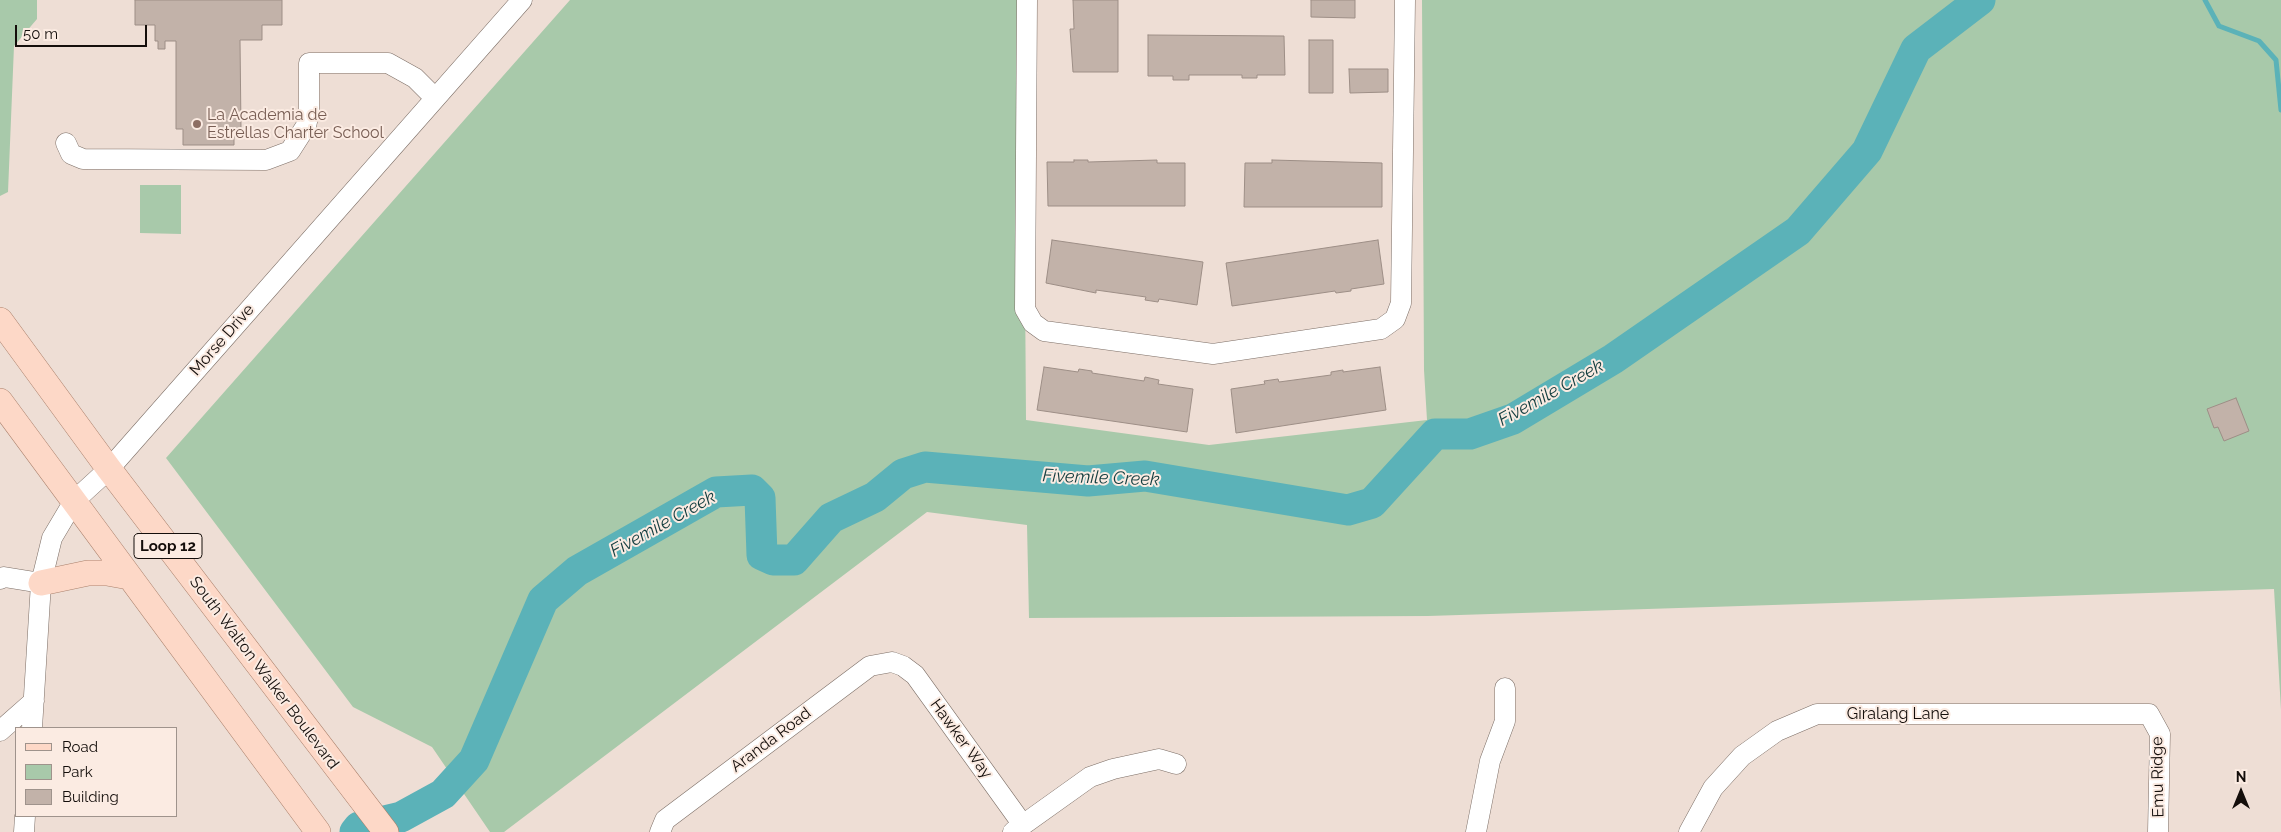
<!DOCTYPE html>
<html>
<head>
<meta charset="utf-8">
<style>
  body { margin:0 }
  #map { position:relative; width:2281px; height:832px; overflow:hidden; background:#eeded5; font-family:Raleway,sans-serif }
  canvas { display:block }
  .legend { position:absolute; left:15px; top:727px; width:162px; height:90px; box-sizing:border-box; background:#fbebe2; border:1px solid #9f938c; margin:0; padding:6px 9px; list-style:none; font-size:15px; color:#140e0b }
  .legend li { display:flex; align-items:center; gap:10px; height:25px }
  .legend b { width:25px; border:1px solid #9f938c }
  .north { position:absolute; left:2216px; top:767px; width:50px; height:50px; -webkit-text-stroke:4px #fbebe2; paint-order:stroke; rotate:0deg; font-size:14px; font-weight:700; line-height:20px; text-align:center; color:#140e0b }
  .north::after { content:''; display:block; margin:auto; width:18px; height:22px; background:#140e0b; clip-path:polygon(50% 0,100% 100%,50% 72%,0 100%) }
  .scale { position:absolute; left:15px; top:25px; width:132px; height:22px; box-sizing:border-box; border:2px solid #140e0b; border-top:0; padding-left:6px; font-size:15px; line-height:18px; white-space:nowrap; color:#140e0b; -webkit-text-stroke:4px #fbebe2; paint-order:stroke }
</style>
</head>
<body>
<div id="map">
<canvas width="2281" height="832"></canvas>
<ul class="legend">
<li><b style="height:6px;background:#fdd8c7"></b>Road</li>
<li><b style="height:14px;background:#a8c9aa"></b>Park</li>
<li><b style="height:14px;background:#c2b2a9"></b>Building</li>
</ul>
<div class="north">N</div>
<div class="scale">50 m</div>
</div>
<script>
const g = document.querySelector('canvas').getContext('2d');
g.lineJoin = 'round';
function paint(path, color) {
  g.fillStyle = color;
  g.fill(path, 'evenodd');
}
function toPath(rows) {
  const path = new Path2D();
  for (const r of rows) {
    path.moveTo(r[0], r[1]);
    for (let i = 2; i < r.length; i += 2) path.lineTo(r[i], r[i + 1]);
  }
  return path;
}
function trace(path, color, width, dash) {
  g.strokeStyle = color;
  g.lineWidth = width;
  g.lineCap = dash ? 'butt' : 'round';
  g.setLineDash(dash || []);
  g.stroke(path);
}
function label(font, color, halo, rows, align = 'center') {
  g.font = font + ' Raleway,sans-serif';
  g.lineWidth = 4;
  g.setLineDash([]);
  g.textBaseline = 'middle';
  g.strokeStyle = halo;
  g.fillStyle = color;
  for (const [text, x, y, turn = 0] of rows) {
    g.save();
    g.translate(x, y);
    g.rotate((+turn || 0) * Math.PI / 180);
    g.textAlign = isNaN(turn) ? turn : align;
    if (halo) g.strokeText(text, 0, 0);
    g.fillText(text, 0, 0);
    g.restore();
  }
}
const green = toPath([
  [0,0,37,0,37,19,14,46,8,192,0,196],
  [570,0,1023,0,1026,420,1209,445,1427,420,1424,370,1422,0,2281,0,2281,710,2274,589,1428,616,1029,618,1027,525,927,512,504,832,490,832,432,747,353,707,166,458],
  [140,185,181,185,181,234,140,233]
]);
const stream = toPath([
  [2205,0,2219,26,2259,41,2276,60,2281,110]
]);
const river = toPath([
  [355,832,359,827,401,817,443,794,474,760,543,600,577,571,716,492,752,490,760,498,762,555,773,560,794,560,831,518,875,497,903,474,925,467,1088,481,1145,476,1348,510,1372,503,1435,434,1470,434,1513,419,1613,359,1798,231,1867,151,1916,49,1980,0]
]);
const building = toPath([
  [135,0,282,0,282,25,262,25,262,40,240,40,241,130,234,130,234,145,183,145,183,129,176,129,176,41,165,41,165,49,158,49,158,41,155,41,155,25,135,25,135,0],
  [1073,0,1118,0,1118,72,1073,72,1070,29,1074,29,1073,0],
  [1311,0,1355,0,1355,18,1311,17,1311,0],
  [1148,35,1284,36,1285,75,1257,75,1257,78,1242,78,1242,75,1189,75,1189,80,1173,80,1173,76,1148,76,1148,35],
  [1309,40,1333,40,1333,93,1309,93,1309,40],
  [1349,69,1388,69,1388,92,1350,93,1349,69],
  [1074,160,1088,160,1088,162,1157,160,1157,163,1185,163,1185,206,1048,206,1047,162,1074,162,1074,160],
  [1272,160,1382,163,1382,207,1244,207,1245,163,1272,163,1272,160],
  [1052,240,1203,262,1197,305,1159,299,1158,302,1145,300,1146,297,1096,290,1096,293,1046,283,1052,240],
  [1378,240,1384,284,1351,289,1351,291,1336,293,1335,291,1232,306,1226,263,1378,240],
  [1044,367,1078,372,1079,369,1092,371,1092,373,1144,381,1145,377,1159,380,1158,384,1193,389,1187,432,1037,410,1044,367],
  [1380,367,1386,410,1236,433,1231,389,1265,384,1264,381,1278,379,1279,382,1331,375,1331,372,1343,370,1343,372,1380,367],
  [2236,398,2249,431,2224,441,2218,427,2214,428,2207,409,2236,398]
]);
const minor = toPath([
  [1027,0,1025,309,1033,323,1044,331,1213,354,1381,329,1395,319,1401,303,1405,0],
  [66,143,71,154,83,159,266,160,290,151,306,126,309,113,309,63,388,63,415,78,435,98],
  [0,579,4,577,41,583],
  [32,728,41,583,52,538,74,501,109,469,522,0],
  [0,731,34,701],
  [24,832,25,816],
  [660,832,665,820,870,666,892,662,903,666,915,675,1023,825],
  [1013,832,1090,777,1113,769,1159,759,1176,764],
  [1476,832,1490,761,1505,721,1505,688],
  [1689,832,1713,788,1742,756,1777,731,1817,714,2149,714,2160,734,2158,832]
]);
const major = toPath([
  [0,320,109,469,386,832],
  [0,401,318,832],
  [41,583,88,573,107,573,129,577]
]);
const markers = [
  [197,124,5,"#8d6e63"]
];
const shields = [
  [168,546,68]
];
const shieldNames = [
  ["Loop 12",168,546]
];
const educationNames = [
  ["La Academia de",207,115],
  ["Estrellas Charter School",207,133]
];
const streetNames = [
  ["Morse Drive",222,340,-49],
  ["South Walton Walker Boulevard",264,673,53],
  ["Giralang Lane",1898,714],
  ["Hawker Way",961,739,54],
  ["Aranda Road",771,740,-37],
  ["Emu Ridge",2158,777,-91]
];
const waterNames = [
  ["Fivemile Creek",1551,393,-29],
  ["Fivemile Creek",1101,478,2],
  ["Fivemile Creek",663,524,-29]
];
paint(green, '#a8c9aa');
trace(stream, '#5bb2b8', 5);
trace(river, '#5bb2b8', 31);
paint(building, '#c2b2a9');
trace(building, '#9d8e86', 1);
trace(minor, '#7c6e66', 21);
trace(major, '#aa806c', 26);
trace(minor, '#fff', 20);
trace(major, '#fdd8c7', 25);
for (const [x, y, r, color] of markers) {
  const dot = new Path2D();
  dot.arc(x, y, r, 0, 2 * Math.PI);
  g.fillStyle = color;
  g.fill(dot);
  trace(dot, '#fbebe2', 2);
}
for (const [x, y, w] of shields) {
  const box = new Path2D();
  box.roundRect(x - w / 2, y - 12.5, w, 25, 4);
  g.fillStyle = '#fbebe2';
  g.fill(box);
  trace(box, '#140e0b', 1);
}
label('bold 15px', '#140e0b', null, shieldNames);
label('16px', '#785e54', '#fbebe2', educationNames, 'left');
label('16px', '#140e0b', '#fbebe2', streetNames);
label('italic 18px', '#133d3f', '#fbebe2', waterNames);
</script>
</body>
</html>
